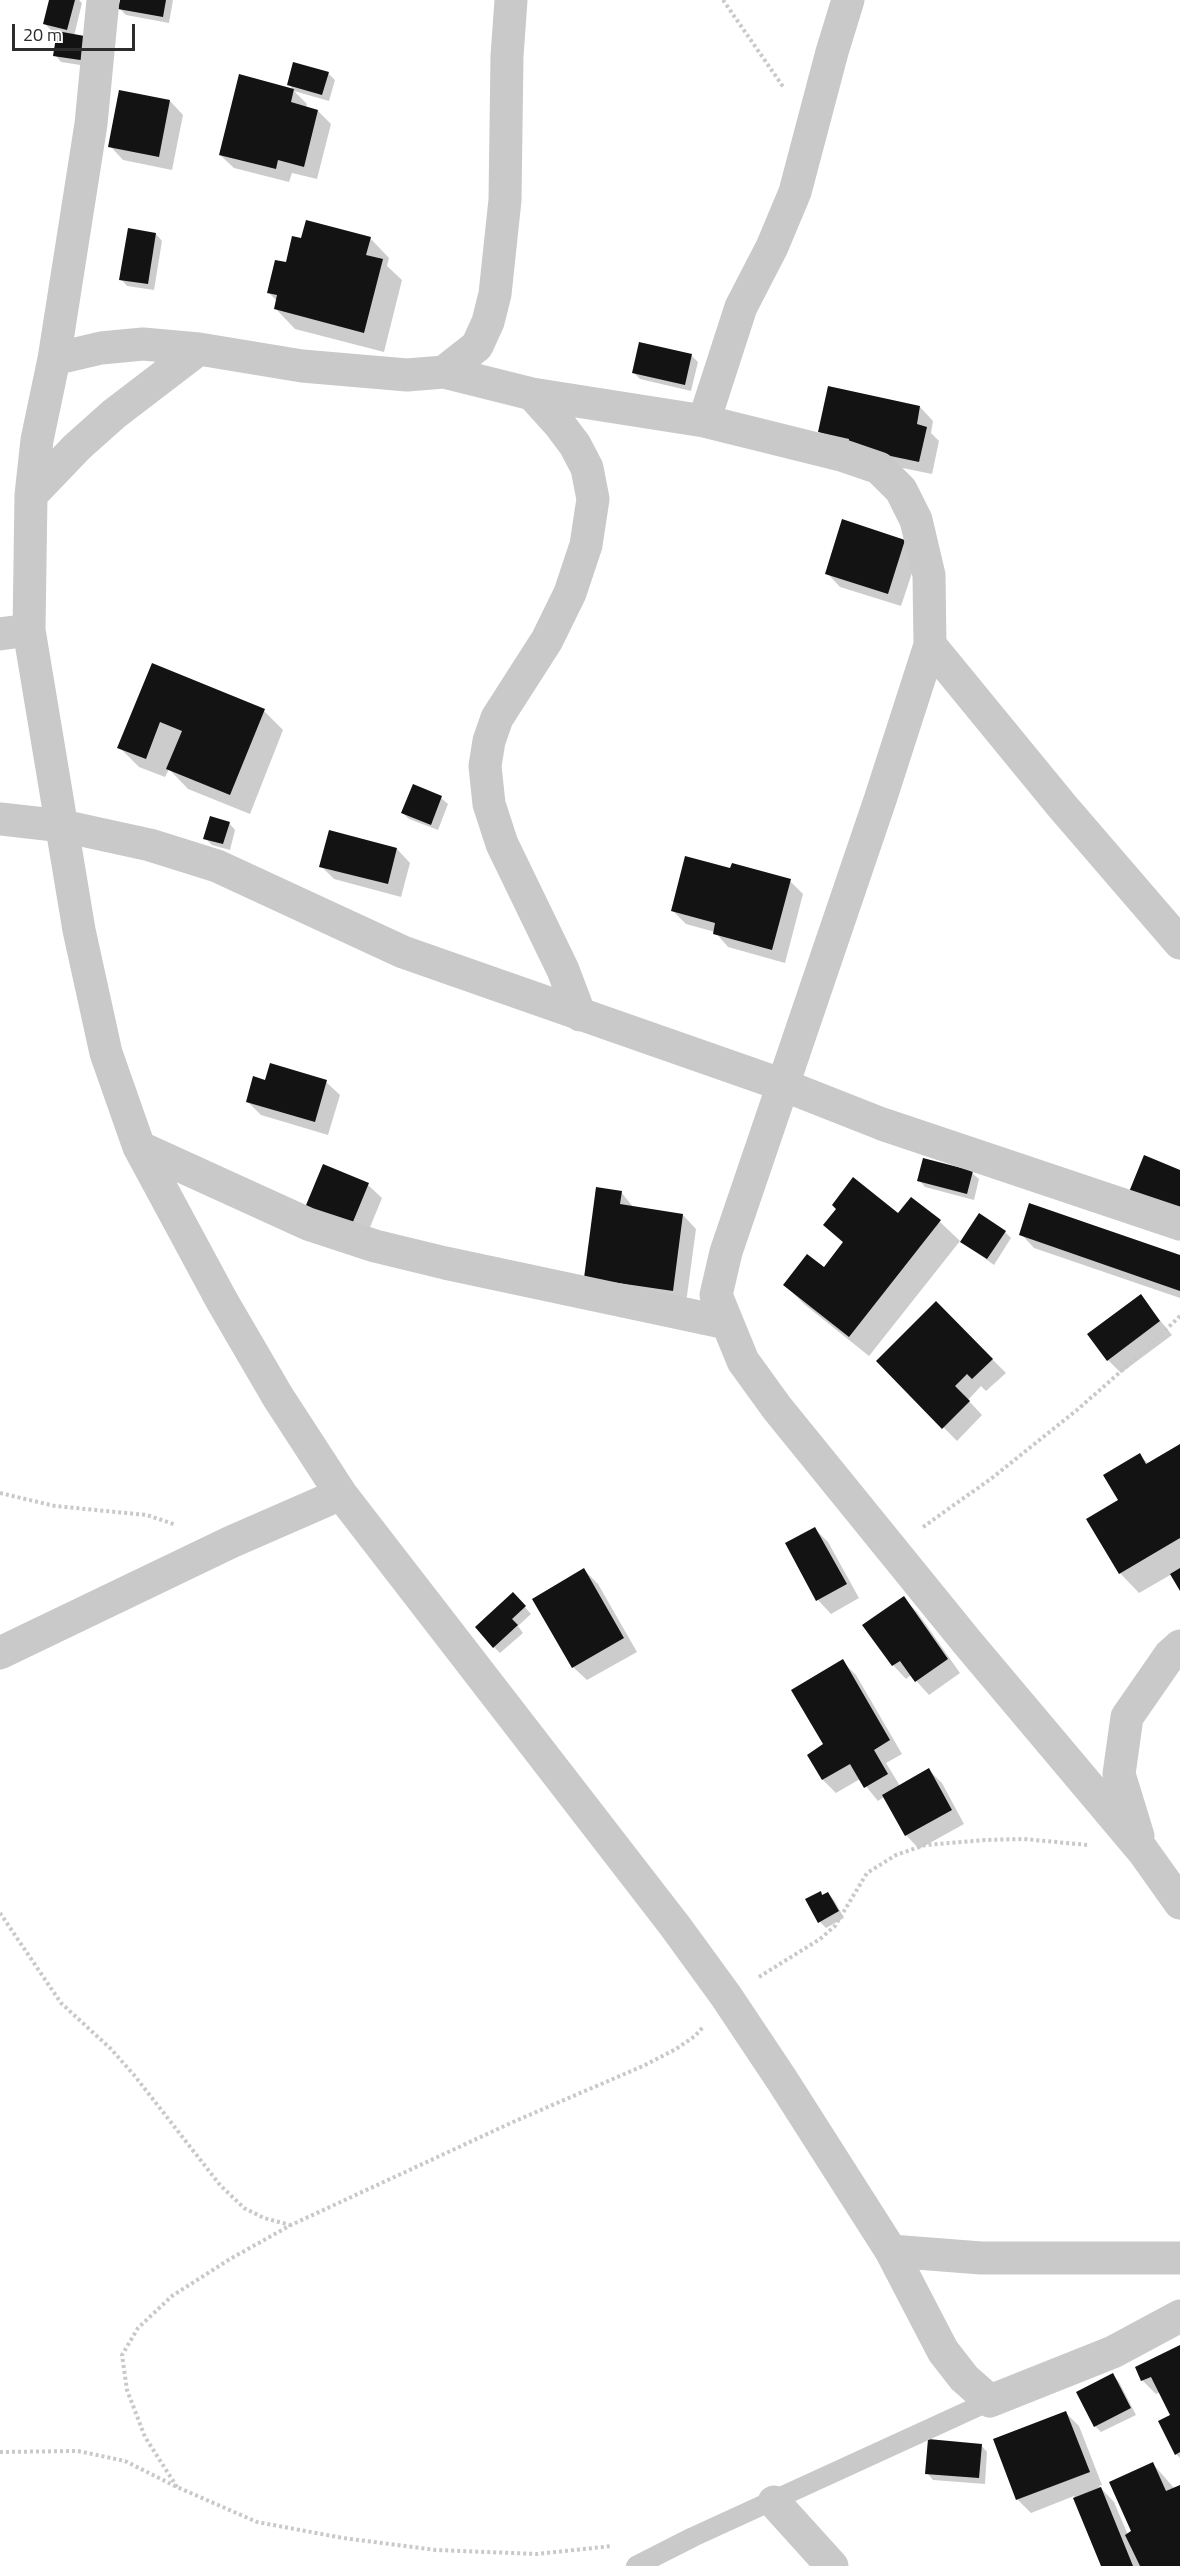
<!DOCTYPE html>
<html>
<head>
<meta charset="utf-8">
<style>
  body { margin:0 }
  #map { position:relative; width:1180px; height:2566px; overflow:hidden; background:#fff; font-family:"Titillium Web",sans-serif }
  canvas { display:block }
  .scale { position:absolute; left:12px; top:24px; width:123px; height:27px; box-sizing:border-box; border:3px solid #2c2c2c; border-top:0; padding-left:8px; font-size:18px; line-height:21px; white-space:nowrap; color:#2c2c2c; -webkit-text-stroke:4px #fff; paint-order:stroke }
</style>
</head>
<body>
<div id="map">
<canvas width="1180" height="2566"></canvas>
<div class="scale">20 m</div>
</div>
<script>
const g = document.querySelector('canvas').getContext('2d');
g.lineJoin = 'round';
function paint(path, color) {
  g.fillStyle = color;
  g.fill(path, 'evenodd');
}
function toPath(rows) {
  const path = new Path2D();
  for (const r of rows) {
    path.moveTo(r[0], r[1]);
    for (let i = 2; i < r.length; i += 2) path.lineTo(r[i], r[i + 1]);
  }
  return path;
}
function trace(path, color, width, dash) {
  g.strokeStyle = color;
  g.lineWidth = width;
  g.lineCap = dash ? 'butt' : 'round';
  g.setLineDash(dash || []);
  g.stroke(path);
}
const shadow = toPath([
  [51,0,79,0,82,3,74,36,93,67,61,62,55,55,58,32,51,30,45,24],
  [121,0,173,0,169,23,126,15,120,9],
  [294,64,329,74,335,80,329,101,294,91,307,104,306,108,318,111,331,124,317,179,292,173,289,182,234,168,220,155,240,76,294,90,289,85],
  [170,101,183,115,172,170,123,160,110,146],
  [156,234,162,241,154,290,127,286,121,279],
  [370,238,389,258,387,266,402,280,384,352,295,329,276,309,277,301,269,293,302,240],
  [691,355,698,362,691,391,640,379,634,373],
  [920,407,933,421,931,433,939,441,932,474,863,460,833,445,820,432],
  [905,541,918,555,901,606,840,587,827,573],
  [153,665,264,711,283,730,250,814,188,789,169,769,165,777,139,767,119,747],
  [441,798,448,804,438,830,409,819,403,813],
  [229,823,235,830,230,850,212,845,205,838],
  [397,849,410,863,401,897,334,879,321,866],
  [731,870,790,881,803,894,785,963,728,947,715,932,686,924,672,910],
  [266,1082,326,1082,340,1095,328,1135,261,1115,248,1102],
  [324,1166,368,1185,382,1198,364,1242],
  [972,1173,979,1179,974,1200,925,1187,919,1180],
  [621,1192,634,1208,683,1215,696,1229,686,1303,599,1291],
  [911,1199,940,1222,960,1241,869,1356,804,1304,785,1285,824,1269,844,1244,825,1225,899,1215],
  [1005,1232,1011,1238,994,1265,962,1242],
  [1021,1234,1180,1257,1180,1298,1034,1248],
  [1140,1296,1172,1335,1121,1373,1108,1360],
  [936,1303,1006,1373,986,1391,981,1386,968,1400,982,1415,957,1441,878,1361],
  [1180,1446,1180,1588,1172,1574,1139,1593,1120,1573,1120,1501,1139,1455,1149,1464],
  [815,1529,828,1542,859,1598,831,1614,818,1600,787,1544],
  [584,1570,598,1584,637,1652,587,1680,573,1667],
  [513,1594,531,1614,518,1626,523,1633,500,1653,494,1647],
  [903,1598,917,1612,960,1673,929,1695,911,1675,906,1679,893,1665],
  [842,1661,856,1675,902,1754,886,1763,900,1786,929,1770,942,1783,964,1824,919,1849,906,1835,884,1797,878,1801,860,1779,836,1793,823,1780,809,1755,825,1745],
  [820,1893,823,1896,828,1894,834,1900,844,1918,826,1928,820,1922],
  [1180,2348,1180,2458,1176,2454,1172,2416,1160,2392,1156,2394,1143,2381,1137,2368],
  [1113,2375,1119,2382,1136,2415,1101,2432,1095,2426],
  [1066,2413,1079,2426,1102,2485,1099,2486,1114,2502,1128,2535,1133,2532,1153,2464,1175,2489,1180,2487,1180,2566,1103,2566,1074,2496,1031,2513,1017,2499],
  [981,2445,987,2452,985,2484,933,2480,927,2473]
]);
const building = toPath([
  [49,0,75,0,67,30,43,24],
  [120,0,166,0,163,17,118,9],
  [57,31,90,37,87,61,53,56],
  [293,62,329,72,322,95,287,85],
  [239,74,294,89,291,102,318,110,304,167,278,160,276,169,219,155],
  [119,90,170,100,159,157,108,147],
  [306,220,371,237,366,255,383,259,364,333,274,309,277,295,267,293,275,260,286,262,292,236,301,238],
  [128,228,156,233,148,284,119,280],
  [639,342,692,354,685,385,632,373],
  [828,386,920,406,917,424,927,427,919,462,848,447,849,439,818,432],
  [842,519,905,540,888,594,825,574],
  [152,663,265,709,230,795,166,769,182,731,160,722,146,759,117,748],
  [413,784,442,796,431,825,401,813],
  [210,816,230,822,223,844,203,839],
  [329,830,397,848,388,884,319,867],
  [685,856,730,868,732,863,791,879,772,950,713,934,715,923,671,911],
  [270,1063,327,1080,315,1122,246,1102,253,1076,265,1080],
  [1144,1155,1180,1170,1180,1212,1129,1192],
  [923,1158,973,1171,967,1194,917,1181],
  [323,1164,369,1183,350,1229,304,1210],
  [853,1177,898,1213,911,1197,941,1220,849,1337,783,1285,807,1254,824,1267,843,1242,823,1225,836,1209,832,1205],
  [596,1187,622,1191,620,1204,683,1214,673,1291,584,1278],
  [1029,1203,1180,1255,1180,1291,1019,1235],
  [979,1213,1006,1231,987,1259,960,1242],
  [1141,1294,1160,1321,1107,1361,1087,1334],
  [936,1301,993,1359,972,1379,967,1374,955,1386,970,1401,942,1429,876,1361],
  [1180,1444,1180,1538,1119,1574,1086,1519,1118,1500,1103,1475,1140,1453,1146,1464],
  [815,1527,847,1584,816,1601,785,1543],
  [584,1568,624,1638,572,1668,532,1599],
  [1180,1568,1180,1591,1170,1574],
  [513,1592,526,1606,512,1619,518,1625,493,1648,475,1627],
  [904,1596,948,1659,915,1682,900,1661,892,1666,862,1625],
  [843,1659,890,1740,874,1750,888,1774,864,1788,850,1764,822,1780,807,1755,823,1744,791,1690],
  [929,1768,952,1810,905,1836,882,1795],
  [821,1891,822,1895,828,1892,839,1911,818,1923,805,1899],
  [1180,2345,1180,2452,1175,2455,1158,2421,1170,2415,1151,2377,1141,2381,1135,2367],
  [1113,2373,1131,2408,1094,2427,1076,2392],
  [1066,2411,1090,2472,1016,2500,993,2439],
  [928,2439,982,2444,979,2478,925,2474],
  [1153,2462,1166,2491,1180,2485,1180,2566,1140,2566,1125,2535,1131,2531,1109,2482],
  [1101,2487,1133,2566,1101,2566,1073,2498]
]);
const path = toPath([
  [723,0,784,88],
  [0,1493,55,1506,147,1515,176,1525],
  [923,1527,992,1478,1077,1410,1143,1352,1180,1316],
  [0,1913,61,2003,111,2049,134,2075,220,2185,244,2208,264,2218,290,2225],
  [759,1977,820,1939,835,1926,867,1873,896,1855,925,1845,984,1840,1024,1839,1088,1845],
  [0,2452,78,2451,125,2461,177,2487,257,2522,343,2538,436,2550,537,2554,612,2546],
  [177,2487,145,2437,127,2390,122,2355,138,2328,172,2296,230,2259,291,2225,513,2122,643,2066,676,2049,695,2036,703,2027]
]);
const lane = toPath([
  [636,2566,693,2537,990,2401]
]);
const street = toPath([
  [103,0,91,124,54,359,37,440,31,495,29,630,79,930,106,1053,139,1147,222,1301,278,1397,341,1494,675,1926,726,1996,782,2080,891,2251,943,2351,964,2378,990,2401,1113,2352,1180,2316],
  [54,359,101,348,143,344,199,349,302,366,407,375,444,372,477,346,488,322,495,294,505,200,507,56,511,0],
  [444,372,532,394,704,421,841,455,879,468,901,490,916,520,929,575,930,645,880,800,726,1252,716,1295,743,1361,777,1408,967,1642,1143,1851,1180,1903],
  [532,394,560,425,575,445,587,468,593,499,586,545,570,593,547,640,497,718,489,741,485,766,489,804,502,844,563,970,580,1015],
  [704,421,741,307,772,247,795,192,832,52,848,0],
  [31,495,77,447,114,414,199,349],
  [0,634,29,630],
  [930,645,1062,806,1180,943],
  [0,819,63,826,150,845,217,866,403,952,783,1085,882,1124,1180,1224],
  [139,1147,308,1224,375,1246,445,1263,727,1323],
  [0,1653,231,1542,341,1494],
  [1138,1836,1119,1774,1127,1717,1170,1655,1180,1646],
  [891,2251,981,2258,1180,2258],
  [774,2502,832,2566]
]);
paint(shadow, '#0003');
paint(building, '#131313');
trace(path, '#c9c9c9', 4, [3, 3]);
trace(lane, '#c9c9c9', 20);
trace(street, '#c9c9c9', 33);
</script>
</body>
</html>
